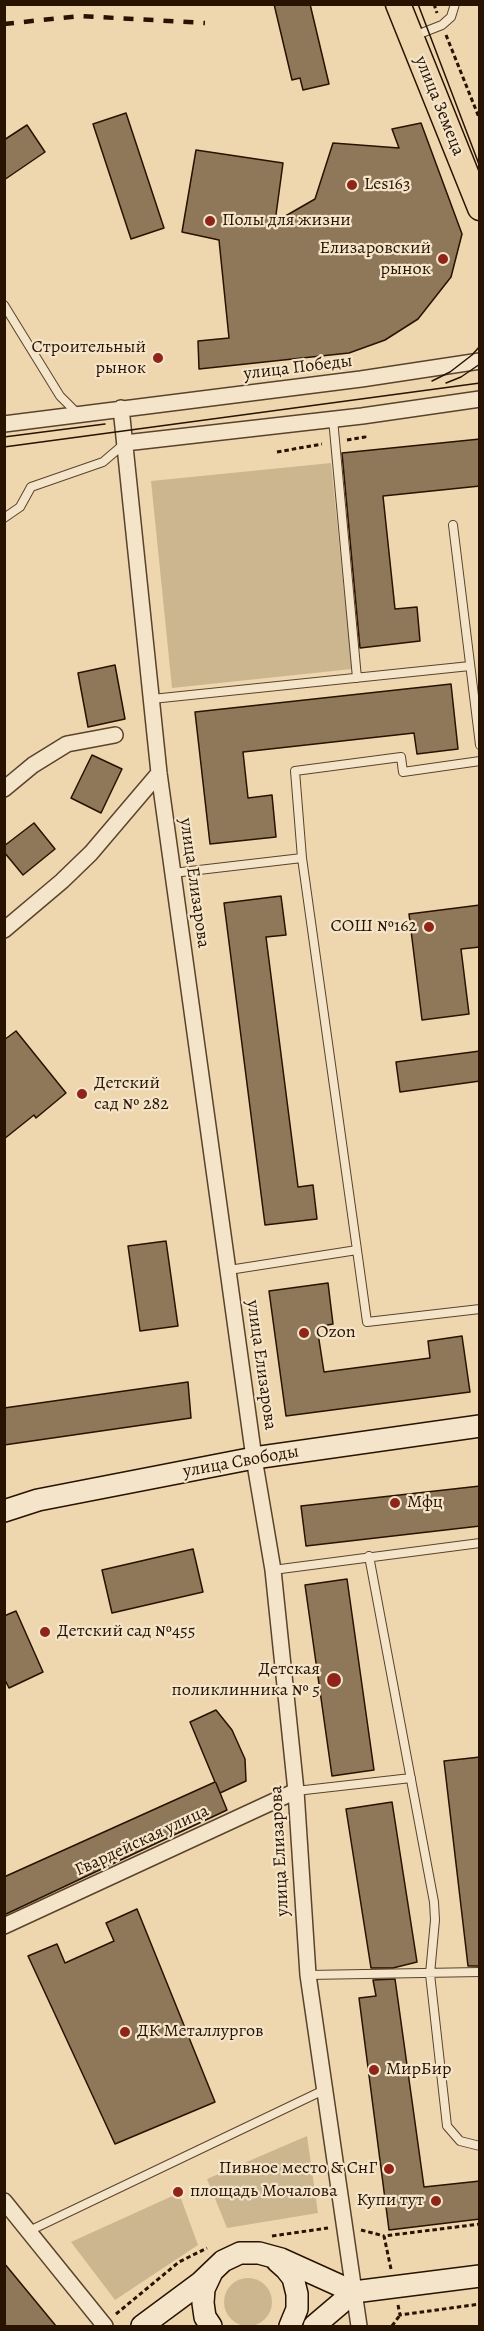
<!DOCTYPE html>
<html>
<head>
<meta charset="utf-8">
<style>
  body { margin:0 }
  #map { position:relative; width:484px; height:2331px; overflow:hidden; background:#eed7ae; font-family:Alegreya,serif }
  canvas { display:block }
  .frame { position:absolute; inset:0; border:6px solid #281200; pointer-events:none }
</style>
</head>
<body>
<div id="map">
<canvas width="484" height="2331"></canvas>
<div class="frame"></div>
</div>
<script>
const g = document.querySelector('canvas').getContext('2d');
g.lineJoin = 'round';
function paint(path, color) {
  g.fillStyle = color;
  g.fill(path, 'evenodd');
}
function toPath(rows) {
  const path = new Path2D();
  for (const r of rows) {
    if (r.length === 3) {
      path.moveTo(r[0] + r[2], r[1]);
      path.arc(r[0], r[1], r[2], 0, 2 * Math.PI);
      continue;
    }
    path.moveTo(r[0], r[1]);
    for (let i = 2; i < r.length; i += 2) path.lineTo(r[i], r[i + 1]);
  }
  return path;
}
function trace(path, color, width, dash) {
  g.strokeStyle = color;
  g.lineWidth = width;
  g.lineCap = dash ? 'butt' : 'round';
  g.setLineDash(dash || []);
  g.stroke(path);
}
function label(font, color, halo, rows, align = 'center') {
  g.font = font + ' Alegreya,serif';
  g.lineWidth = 4.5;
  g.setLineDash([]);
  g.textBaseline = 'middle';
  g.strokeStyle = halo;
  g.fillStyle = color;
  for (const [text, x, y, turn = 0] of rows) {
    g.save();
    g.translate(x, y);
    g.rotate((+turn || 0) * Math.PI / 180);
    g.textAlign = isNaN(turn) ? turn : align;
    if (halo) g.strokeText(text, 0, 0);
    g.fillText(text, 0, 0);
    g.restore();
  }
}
const green = toPath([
  [331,463,352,669,172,688,151,481],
  [307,2136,318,2213,227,2228,207,2179],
  [179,2193,198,2245,115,2300,71,2242],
  [248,2302,24]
]);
const building = toPath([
  [274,4,310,4,329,84,303,90,300,78,292,80,274,4],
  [126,113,164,228,131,239,93,124,126,113],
  [421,123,462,234,451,277,418,319,385,340,349,353,199,369,198,341,229,338,219,240,182,232,196,150,283,163,275,222,315,199,333,143,399,148,392,129,421,123],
  [27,125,45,152,4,180,4,140,27,125],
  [480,439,480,486,383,496,395,609,417,607,420,641,360,648,342,453,480,439],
  [115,665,125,719,88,727,78,673,115,665],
  [451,684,458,749,417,754,414,733,243,752,248,798,272,795,276,837,210,844,195,712,451,684],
  [92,755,122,769,101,813,71,798,92,755],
  [34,823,55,849,23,875,4,852,4,846,34,823],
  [281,896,286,935,266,937,298,1187,313,1185,317,1219,265,1225,224,903,281,896],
  [480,905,480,947,461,949,469,1014,422,1020,409,914,480,905],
  [16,1031,66,1093,36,1118,34,1115,4,1139,4,1040,16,1031],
  [480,1051,480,1081,400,1092,396,1062,480,1051],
  [166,1241,178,1326,140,1331,128,1246,166,1241],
  [328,1283,333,1324,317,1327,324,1372,430,1358,428,1341,462,1336,470,1392,286,1416,269,1291,328,1283],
  [188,1382,191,1418,4,1445,4,1408,188,1382],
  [480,1486,480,1526,306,1546,301,1506,480,1486],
  [193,1549,203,1592,112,1613,102,1570,193,1549],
  [347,1579,374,1770,332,1776,305,1585,347,1579],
  [16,1611,43,1672,9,1688,4,1678,4,1616,16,1611],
  [216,1710,232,1730,245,1759,246,1781,220,1793,216,1783,227,1810,4,1915,4,1877,215,1782,190,1722,216,1710],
  [480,1757,480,1966,468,1966,444,1761,480,1757],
  [392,1802,417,1962,393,1968,371,1968,346,1809,392,1802],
  [137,1909,215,2102,115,2144,28,1956,57,1944,65,1963,114,1941,106,1923,137,1909],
  [395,1979,424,2187,480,2181,480,2219,389,2230,359,1998,376,1996,373,1980,395,1979],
  [4,2263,56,2326,4,2326,4,2263]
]);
const path = toPath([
  [434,4,437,13],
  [446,35,480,120],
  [347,440,365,437,364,433],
  [277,452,322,444],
  [361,2230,384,2236],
  [272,2236,328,2228],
  [391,2269,384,2236,480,2224],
  [398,2305,400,2315,480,2304],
  [116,2314,179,2262,207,2248],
  [392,2326,400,2315]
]);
const lane = toPath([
  [414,36,442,25,451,17,455,4],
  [4,305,60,396,79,415],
  [333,419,357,678],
  [4,518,20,507,31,487,103,462,124,444],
  [453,525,480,745],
  [152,699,470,666],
  [302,858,357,1250],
  [173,873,302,858,295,771,401,757,403,772,480,761],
  [229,1270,357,1250,367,1322,480,1309],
  [369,1556,434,1902,435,1920,430,1974,447,2126,460,2141,480,2146],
  [273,1570,480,1543],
  [296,1791,411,1778],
  [308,1975,480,1972],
  [29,2231,324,2090]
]);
const street = toPath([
  [121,408,159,773,254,1458,273,1570,296,1791,308,1975,359,2326],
  [4,424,361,379,480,361],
  [125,443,362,416,480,399],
  [4,789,33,765,67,744,115,735],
  [4,930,62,881,91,853,159,773],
  [4,1926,296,1791],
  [4,2201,105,2326]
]);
const secondary = toPath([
  [4,1511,38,1500,254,1458,480,1426],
  [277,2261,286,2269,293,2278,297,2294,297,2309,290,2326],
  [142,2326,200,2283,223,2261,240,2253,259,2253,281,2259,354,2292,480,2276],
  [211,2326,205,2317,203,2303,204,2289,212,2272],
  [314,2326,354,2292]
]);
const primary = toPath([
  [398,4,480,208]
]);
const tram = toPath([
  [418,4,480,167],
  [432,381,450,372,472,355,480,346],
  [446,383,461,377,480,364],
  [4,437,105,424],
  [4,447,480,383]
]);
const rail = toPath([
  [4,24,80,16,205,23]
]);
const markers = [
  [352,185,6,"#8f2418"],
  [210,221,6,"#8f2418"],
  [443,259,6,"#8f2418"],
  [158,358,6,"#8f2418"],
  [429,927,6,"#8f2418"],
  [82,1094,6,"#8f2418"],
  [304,1333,6,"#8f2418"],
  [395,1503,6,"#8f2418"],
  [45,1632,6,"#8f2418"],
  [334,1680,8,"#8f2418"],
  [125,2032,6,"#8f2418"],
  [374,2070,6,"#8f2418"],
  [389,2169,6,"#8f2418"],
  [178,2192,6,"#8f2418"],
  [436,2201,6,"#8f2418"]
];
const streetNames = [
  ["улица Земеца",439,106,68],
  ["улица Победы",298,368,-7],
  ["улица Елизарова",194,883,82],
  ["улица Елизарова",261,1365,82],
  ["улица Свободы",241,1462,-10],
  ["Гвардейская улица",142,1841,-25],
  ["улица Елизарова",280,1851,-93]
];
const poiNames = [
  ["Les163",364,185],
  ["Полы для жизни",222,221],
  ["Елизаровский",431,249,"right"],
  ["рынок",431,270,"right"],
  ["Строительный",146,348,"right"],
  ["рынок",146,369,"right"],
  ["СОШ №162",417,927,"right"],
  ["Детский",94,1084],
  ["сад № 282",94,1105],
  ["Ozon",316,1333],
  ["Мфц",407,1503],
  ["Детский сад №455",57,1632],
  ["Детская",320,1670,"right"],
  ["поликлинника № 5",320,1691,"right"],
  ["ДК Металлургов",137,2032],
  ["МирБир",386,2070],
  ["Пивное место & СнГ",377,2169,"right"],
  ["площадь Мочалова",190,2192],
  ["Купи тут",424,2201,"right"]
];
paint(green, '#ccb690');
paint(building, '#8f785a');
trace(building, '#281200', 1.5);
trace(lane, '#5a432c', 10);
trace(street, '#5a432c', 18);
trace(secondary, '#281200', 24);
trace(primary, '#281200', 27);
trace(path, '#281200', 3, [4.5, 3]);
trace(lane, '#f4e5ca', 8);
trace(street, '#f4e5ca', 15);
trace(secondary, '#f4e5ca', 21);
trace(primary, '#eed7ae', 24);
trace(tram, '#281200', 1.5);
trace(rail, '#281200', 4.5, [10, 10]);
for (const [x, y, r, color] of markers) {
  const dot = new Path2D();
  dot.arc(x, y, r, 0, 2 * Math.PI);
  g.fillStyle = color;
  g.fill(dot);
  trace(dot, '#f4e5ca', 2);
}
label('18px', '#281200', '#f4e5ca', streetNames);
label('18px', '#281200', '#f4e5ca', poiNames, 'left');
</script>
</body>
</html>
